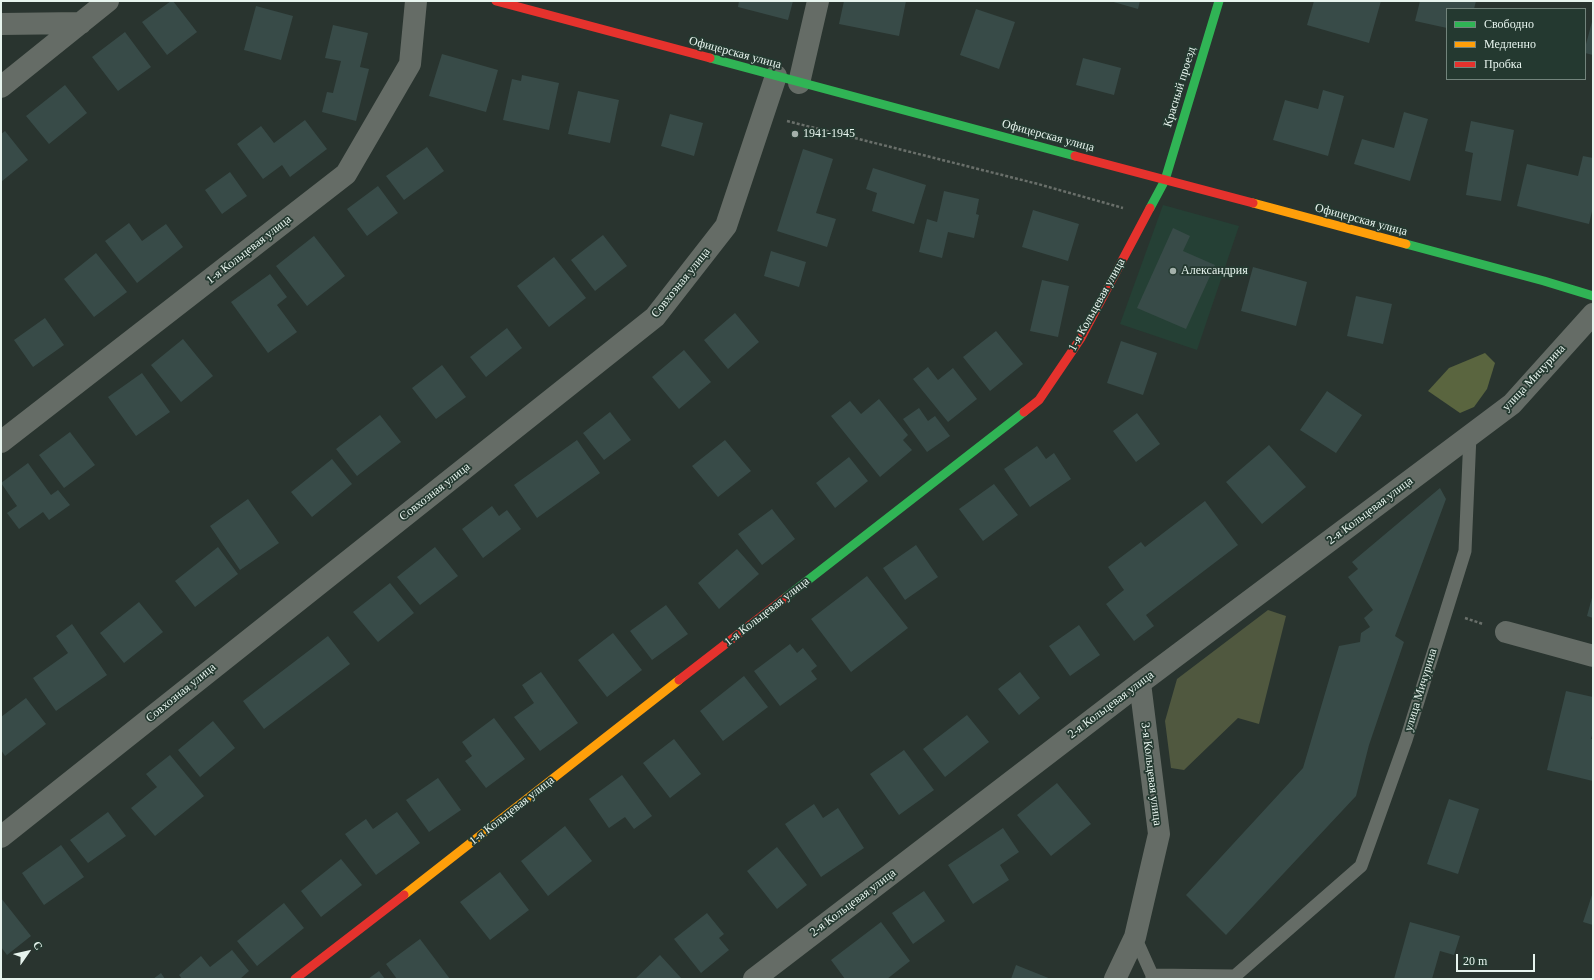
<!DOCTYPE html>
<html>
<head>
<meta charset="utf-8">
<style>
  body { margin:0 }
  #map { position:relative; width:1594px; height:980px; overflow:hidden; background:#29342f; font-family:Georgia,serif }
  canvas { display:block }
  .frame { position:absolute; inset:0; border:2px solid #e7f4ee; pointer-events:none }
  .legend { position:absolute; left:1446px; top:8px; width:140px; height:72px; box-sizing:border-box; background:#243930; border:1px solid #72847c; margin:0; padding:5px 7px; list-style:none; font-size:12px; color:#e7f4ee }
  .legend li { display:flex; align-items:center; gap:8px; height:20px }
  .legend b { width:20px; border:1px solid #72847c }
  .north { position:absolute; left:8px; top:932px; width:40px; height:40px; -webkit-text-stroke:3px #243930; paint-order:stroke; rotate:56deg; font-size:11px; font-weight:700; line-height:16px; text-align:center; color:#e7f4ee }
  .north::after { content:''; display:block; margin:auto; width:14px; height:18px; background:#e7f4ee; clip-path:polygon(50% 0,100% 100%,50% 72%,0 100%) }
  .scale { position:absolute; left:1456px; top:954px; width:79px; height:18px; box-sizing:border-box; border:2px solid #e7f4ee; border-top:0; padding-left:5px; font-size:12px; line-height:14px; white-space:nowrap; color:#e7f4ee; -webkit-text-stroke:3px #243930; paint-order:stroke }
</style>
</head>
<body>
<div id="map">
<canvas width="1594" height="980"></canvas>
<div class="frame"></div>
<ul class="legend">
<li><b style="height:5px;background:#30b455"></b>Свободно</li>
<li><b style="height:5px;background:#ff9f0a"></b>Медленно</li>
<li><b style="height:5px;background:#e5322d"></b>Пробка</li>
</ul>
<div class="north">С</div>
<div class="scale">20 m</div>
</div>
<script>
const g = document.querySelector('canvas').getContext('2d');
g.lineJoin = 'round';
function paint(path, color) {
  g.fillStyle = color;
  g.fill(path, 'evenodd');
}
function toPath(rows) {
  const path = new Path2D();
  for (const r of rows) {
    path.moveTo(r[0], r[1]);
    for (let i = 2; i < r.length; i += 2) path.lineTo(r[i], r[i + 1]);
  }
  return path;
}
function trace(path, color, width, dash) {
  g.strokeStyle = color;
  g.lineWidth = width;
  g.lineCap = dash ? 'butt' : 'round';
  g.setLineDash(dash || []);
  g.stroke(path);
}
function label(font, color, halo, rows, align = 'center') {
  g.font = font + ' Georgia,serif';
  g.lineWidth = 3.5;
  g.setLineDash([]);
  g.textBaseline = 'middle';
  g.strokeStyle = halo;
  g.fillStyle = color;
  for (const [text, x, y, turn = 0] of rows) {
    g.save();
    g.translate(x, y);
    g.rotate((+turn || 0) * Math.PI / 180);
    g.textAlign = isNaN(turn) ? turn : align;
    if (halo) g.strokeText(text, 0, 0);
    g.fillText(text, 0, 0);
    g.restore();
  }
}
const built = toPath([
  [1163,205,1239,226,1197,350,1120,324]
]);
const green = toPath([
  [1268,610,1286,616,1259,724,1238,718,1184,770,1171,768,1165,721,1177,679]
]);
const forest = toPath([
  [1485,353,1495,363,1487,389,1474,407,1460,413,1428,391,1449,368]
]);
const building = toPath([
  [171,1,173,1,197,32,167,55,142,22],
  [739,1,793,1,788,20,738,7],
  [844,1,906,1,899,36,839,24],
  [1110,1,1140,1,1138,9],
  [1314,1,1381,1,1369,43,1307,25],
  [1420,1,1476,1,1474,9,1447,9,1447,28,1415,21],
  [256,6,293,16,281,60,244,50],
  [976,9,1015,22,999,69,960,55],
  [1593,18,1593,55,1585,53,1585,48],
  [333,25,368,33,360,67,369,69,356,121,322,112,327,92,333,93,341,61,325,58],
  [125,32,151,67,118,91,92,57],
  [442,54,498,70,486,112,429,96],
  [1083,58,1121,68,1114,95,1076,85],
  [522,75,559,83,549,130,503,120,512,79,521,81],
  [65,85,87,113,49,144,26,116],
  [1323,90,1344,96,1328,156,1273,140,1285,100,1318,109],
  [578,91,619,100,610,143,568,134],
  [1404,112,1428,119,1410,181,1354,164,1362,139,1394,148],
  [670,114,703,123,694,156,661,146],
  [305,120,327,149,290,177,282,165,263,179,237,144,261,126,274,143],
  [1471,121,1514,130,1501,201,1466,195,1473,153,1465,151],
  [5,131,28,160,1,182,1,134],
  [427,147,444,171,404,200,386,176],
  [803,149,833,159,816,213,836,219,827,247,777,231],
  [1583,156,1593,158,1593,207,1589,224,1517,206,1527,164,1578,176],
  [873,168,926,185,914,224,872,211,877,193,866,189],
  [230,172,247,196,222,214,205,190],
  [378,186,398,213,367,236,347,209],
  [944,191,979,199,976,214,979,215,974,238,948,232,942,258,919,252,927,219,937,222],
  [1033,210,1079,224,1068,261,1022,247],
  [129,223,142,241,166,224,183,247,137,283,105,241],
  [1173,228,1190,236,1183,251,1215,265,1186,329,1137,308],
  [603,235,627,266,595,291,571,260],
  [314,236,345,276,307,306,276,266],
  [771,251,806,262,799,287,764,276],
  [96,253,127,292,94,317,64,279],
  [554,257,586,298,549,327,517,286],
  [1253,267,1307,282,1296,326,1241,311],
  [270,274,287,297,277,305,297,332,268,353,231,302],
  [1042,280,1069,286,1058,337,1030,331],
  [1356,296,1392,304,1383,344,1347,336],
  [735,313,759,342,728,369,704,340],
  [45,318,64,345,33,367,14,340],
  [507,328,522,348,486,377,470,357],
  [996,331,1023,364,990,391,963,357],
  [183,339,213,376,181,402,151,365],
  [1121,341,1157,353,1143,395,1107,383],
  [684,350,711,382,679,409,652,377],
  [442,365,466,397,436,419,412,388],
  [928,367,938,380,953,368,977,399,948,422,913,379],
  [142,373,170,412,136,436,108,397],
  [1327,391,1362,415,1336,453,1300,430],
  [879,399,908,435,903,440,912,450,880,477,831,416,850,401,861,414],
  [919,408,928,421,935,416,950,436,927,452,903,419],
  [610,412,631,440,604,460,583,433],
  [1137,413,1160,444,1136,462,1113,431],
  [380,415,401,442,357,476,336,449],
  [70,432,95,465,64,488,39,455],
  [577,440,600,473,537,518,514,485],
  [725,440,751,471,718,497,692,466],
  [1269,445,1306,487,1262,524,1226,482],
  [1037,446,1046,459,1054,453,1071,479,1030,507,1004,469],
  [849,457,868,481,835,508,816,483],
  [332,459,352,484,312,517,291,492],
  [28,463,51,495,58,490,70,505,49,520,43,512,19,529,7,513,17,506,1,483],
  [994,484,1018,515,983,541,959,509],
  [1440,488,1446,499,1395,636,1404,642,1369,745,1356,796,1226,935,1186,895,1303,768,1339,646,1360,642,1361,633,1370,627,1364,618,1373,610,1348,577,1358,569,1352,562],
  [248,499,279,543,240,570,210,526],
  [1205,501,1238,545,1146,615,1154,626,1134,641,1106,604,1124,590,1108,567,1141,542,1145,547],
  [492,506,499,516,507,510,521,529,483,558,462,529],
  [772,509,795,539,762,565,738,534],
  [916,545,938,577,905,600,883,568],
  [218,547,238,574,195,607,175,581],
  [435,547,458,576,420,605,397,577],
  [737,549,759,574,719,609,698,583],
  [867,576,908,628,851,672,811,619],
  [390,583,414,613,378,642,353,612],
  [1593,594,1593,618,1587,616],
  [139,602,163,632,124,663,100,633],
  [666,605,688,634,652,660,630,631],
  [72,624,107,675,56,711,33,678,68,653,56,636],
  [1079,625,1100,655,1070,676,1049,646],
  [613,633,642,670,607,697,578,660],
  [328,636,350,664,264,729,243,701],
  [790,644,797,653,803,648,817,666,811,671,817,679,780,706,754,671],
  [541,672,578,723,540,751,514,717,534,703,522,685],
  [1020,672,1040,698,1019,715,998,689],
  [744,676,768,707,723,741,700,711],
  [1566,691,1593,697,1593,731,1591,739,1593,739,1593,781,1547,770],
  [26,698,46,724,5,756,1,750,1,717],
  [967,715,989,742,945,777,923,749],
  [494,718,525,759,486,788,465,761,472,756,462,742],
  [213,721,235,748,200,777,178,750],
  [674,739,701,774,670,798,643,763],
  [904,750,934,790,899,815,870,774],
  [170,755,204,796,155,836,131,808,157,787,146,774],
  [622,775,652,816,634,829,625,817,609,828,589,799],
  [438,778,461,810,429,832,406,800],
  [1057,783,1091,824,1051,856,1017,815],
  [1449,799,1479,809,1458,874,1427,864],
  [814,804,823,818,838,808,864,848,821,877,785,824],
  [108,812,126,836,88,863,70,840],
  [397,812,420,843,376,875,345,834,366,819,373,829],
  [565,826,592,861,548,896,521,861],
  [1003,828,1019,852,1000,865,1009,880,973,904,948,865],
  [61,845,84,877,44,905,22,873],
  [777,847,807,885,777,909,747,871],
  [341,859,362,885,321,917,301,891],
  [500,872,529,910,490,940,460,902],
  [924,891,945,921,913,944,892,913],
  [1593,892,1593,925,1583,922],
  [1,898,31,936,7,955,1,947],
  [284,903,304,928,257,966,237,941],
  [707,913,724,934,719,938,729,950,701,973,674,939],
  [881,922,910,961,887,979,845,979,831,960],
  [1410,922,1460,936,1454,955,1440,951,1432,979,1394,979],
  [420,939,450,979,397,979,386,964],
  [232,950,249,971,240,979,182,979,179,975,201,956,210,967],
  [660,955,682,979,635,979],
  [1016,965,1051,979,1011,979],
  [379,971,385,979,368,979],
  [161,973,165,979,153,979]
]);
const path = toPath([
  [787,121,1038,184,1123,208],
  [1465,618,1483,624]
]);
const lane = toPath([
  [1135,937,1152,975,1152,979],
  [1152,975,1235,976,1361,866,1406,740,1465,551,1470,435]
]);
const street = toPath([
  [1,24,81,23],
  [799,83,818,1],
  [1,87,108,1],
  [1,442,346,174,410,64,416,1],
  [1506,632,1593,656],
  [1,837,655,317,726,226,776,76],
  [754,979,1140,683,1512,404,1593,314],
  [1115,979,1135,937,1159,834,1140,683]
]);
const fast = toPath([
  [710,58,1075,156],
  [1150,208,1165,180,1219,1],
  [1406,244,1544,281,1593,296],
  [785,598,1024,412]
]);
const slow = toPath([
  [1253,203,1406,244],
  [404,895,679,680]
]);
const jam = toPath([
  [496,1,710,58],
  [1075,156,1253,203],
  [1024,412,1039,400,1081,338,1150,208],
  [679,680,785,598],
  [295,979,404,895]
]);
const markers = [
  [795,134,4,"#a4b1ab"],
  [1173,271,4,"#a4b1ab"]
];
const streetNames = [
  ["Офицерская улица",735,53,15],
  ["Красный проезд",1180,87,-73],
  ["Офицерская улица",1048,136,15],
  ["Офицерская улица",1361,220,15],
  ["1-я Кольцевая улица",249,250,-38],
  ["Совхозная улица",681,283,-51],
  ["1-я Кольцевая улица",1097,305,-61],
  ["улица Мичурина",1534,378,-47],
  ["Совхозная улица",435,492,-38],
  ["2-я Кольцевая улица",1370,511,-37],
  ["1-я Кольцевая улица",767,612,-38],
  ["улица Мичурина",1421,690,-73],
  ["Совхозная улица",181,693,-39],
  ["2-я Кольцевая улица",1111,705,-37],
  ["3-я Кольцевая улица",1151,774,83],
  ["1-я Кольцевая улица",512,811,-38],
  ["2-я Кольцевая улица",853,903,-37]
];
const poiNames = [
  ["1941-1945",803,134],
  ["Александрия",1181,271]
];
paint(built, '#254035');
paint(green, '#50583f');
paint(forest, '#5a653f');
paint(building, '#384b48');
trace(path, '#696f6a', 2.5, [3, 2]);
trace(lane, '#656c66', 13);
trace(street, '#656c66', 22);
trace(fast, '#30b455', 9);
trace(slow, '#ff9f0a', 9);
trace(jam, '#e5322d', 9);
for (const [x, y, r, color] of markers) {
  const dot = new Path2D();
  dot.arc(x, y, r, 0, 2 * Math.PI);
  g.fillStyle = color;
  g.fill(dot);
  trace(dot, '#243930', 1.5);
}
label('12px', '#e7f4ee', '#243930', streetNames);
label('12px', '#e7f4ee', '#243930', poiNames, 'left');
</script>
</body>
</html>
